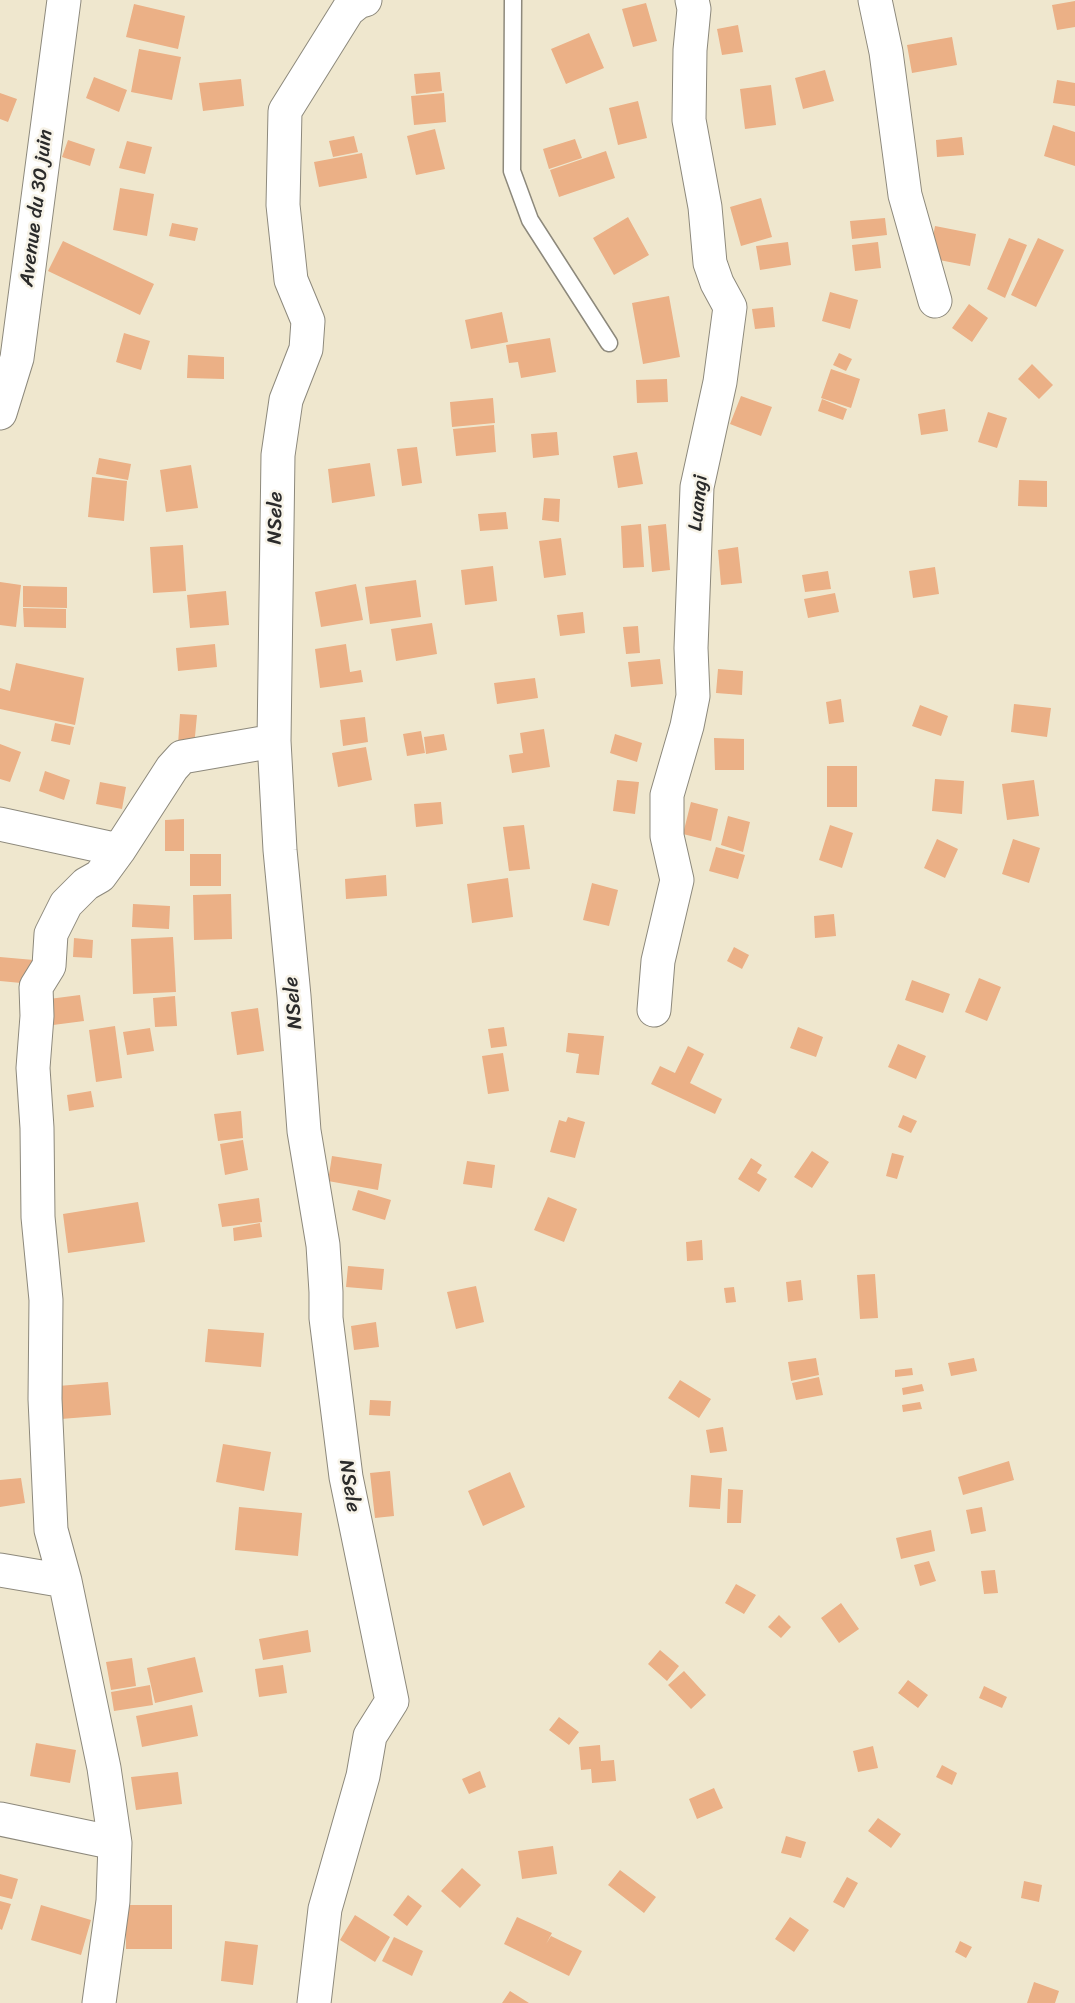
<!DOCTYPE html>
<html>
<head>
<meta charset="utf-8">
<style>
  body { margin:0 }
  canvas { display:block; background:#efe7ce }
</style>
</head>
<body>
<canvas width="1075" height="2003"></canvas>
<script>
const g = document.querySelector('canvas').getContext('2d');
g.lineJoin = 'round';
function paint(path, color) {
  g.fillStyle = color;
  g.fill(path, 'evenodd');
}
function toPath(rows) {
  const path = new Path2D();
  for (const r of rows) {
    path.moveTo(r[0], r[1]);
    for (let i = 2; i < r.length; i += 2) path.lineTo(r[i], r[i + 1]);
  }
  return path;
}
function trace(path, color, width, dash) {
  g.strokeStyle = color;
  g.lineWidth = width;
  g.lineCap = dash ? 'butt' : 'round';
  g.setLineDash(dash || []);
  g.stroke(path);
}
function label(font, color, halo, rows, align = 'center') {
  g.font = font + ' Sriracha,sans-serif';
  g.lineWidth = 5;
  g.setLineDash([]);
  g.textBaseline = 'middle';
  g.strokeStyle = halo;
  g.fillStyle = color;
  for (const [text, x, y, turn = 0] of rows) {
    g.save();
    g.translate(x, y);
    g.rotate((+turn || 0) * Math.PI / 180);
    g.textAlign = isNaN(turn) ? turn : align;
    if (halo) g.strokeText(text, 0, 0);
    g.fillText(text, 0, 0);
    g.restore();
  }
}
const building = toPath([
  [1075,1,1075,27,1057,30,1052,5],
  [646,3,657,41,633,47,622,9],
  [134,4,185,16,178,49,126,37],
  [738,25,743,52,722,55,717,29],
  [589,33,604,68,566,84,551,49],
  [952,37,957,65,912,73,907,45],
  [139,49,181,57,172,100,131,92],
  [825,70,834,101,803,109,795,78],
  [440,72,442,91,416,94,414,74],
  [94,77,127,90,119,112,86,98],
  [241,79,244,106,203,111,199,83],
  [1057,80,1075,83,1075,106,1053,103],
  [771,85,776,125,745,129,740,89],
  [0,93,17,99,8,122,0,119],
  [444,93,446,122,414,125,411,96],
  [638,101,647,138,618,145,609,108],
  [1053,125,1075,132,1075,166,1044,156],
  [435,129,445,169,416,175,407,136],
  [354,136,358,152,333,157,329,141],
  [962,137,964,155,937,157,936,140],
  [575,139,582,158,549,169,543,149],
  [68,140,95,149,90,166,62,157],
  [127,141,152,147,145,174,119,168],
  [606,151,615,178,559,197,550,170],
  [362,153,367,178,319,187,314,162],
  [120,188,154,194,147,236,113,230],
  [761,198,772,237,741,246,730,207],
  [628,217,649,255,614,275,593,238],
  [885,218,887,235,852,239,850,221],
  [172,223,198,228,195,241,169,236],
  [935,226,976,234,970,266,929,258],
  [1009,238,1027,245,1005,298,987,289],
  [1038,238,1064,250,1036,307,1011,295],
  [63,241,154,284,140,315,48,271],
  [788,242,791,265,760,270,756,246],
  [878,242,881,268,855,271,852,245],
  [830,292,858,300,850,329,822,321],
  [669,296,680,357,643,364,632,303],
  [969,304,988,318,972,342,952,328],
  [773,307,775,327,755,329,752,309],
  [502,312,508,342,471,349,465,320],
  [124,333,150,341,141,370,116,362],
  [550,338,556,372,521,378,518,362,509,363,506,345],
  [839,353,852,359,846,371,833,365],
  [188,355,224,357,224,379,187,378],
  [1032,364,1053,385,1039,399,1018,379],
  [831,369,860,379,851,408,821,398],
  [667,379,668,402,637,403,636,380],
  [741,396,772,407,761,436,730,424],
  [493,398,495,423,452,427,450,402],
  [822,399,847,409,843,420,818,411],
  [945,409,948,431,921,435,918,414],
  [988,412,1007,418,997,448,978,442],
  [494,425,496,452,456,456,453,429],
  [557,432,559,455,533,458,531,434],
  [417,447,422,483,402,486,397,449],
  [637,452,643,484,618,488,613,456],
  [99,458,131,464,128,480,96,474],
  [370,463,375,496,332,503,328,469],
  [191,465,198,508,166,512,160,470],
  [92,477,127,481,124,521,88,517],
  [1019,480,1047,481,1047,507,1018,506],
  [544,498,560,499,559,522,542,520],
  [506,512,508,529,480,531,478,514],
  [641,524,644,567,623,568,621,526],
  [666,524,670,570,652,572,648,526],
  [561,538,566,575,544,578,539,541],
  [183,545,186,591,153,593,150,547],
  [738,547,742,583,721,585,718,550],
  [493,566,497,601,465,605,461,570],
  [935,567,939,594,913,598,909,571],
  [828,571,831,589,805,592,802,575],
  [416,580,421,617,370,624,365,587],
  [0,582,21,585,16,627,0,625],
  [356,584,363,620,321,627,315,592],
  [23,586,67,587,67,608,23,607],
  [226,591,229,625,190,628,187,595],
  [835,593,839,612,808,618,804,599],
  [23,608,66,609,66,628,24,627],
  [583,612,585,633,560,636,557,615],
  [432,623,437,654,396,661,391,629],
  [638,626,640,653,626,654,623,627],
  [215,644,217,667,178,671,176,648],
  [346,644,350,672,361,670,363,682,320,688,315,649],
  [660,659,663,684,631,687,628,662],
  [16,663,84,678,75,725,0,709,0,688,10,691],
  [718,669,743,671,742,695,716,693],
  [535,678,538,698,497,704,494,683],
  [841,699,844,722,829,724,826,702],
  [1014,704,1051,708,1047,737,1011,732],
  [920,705,948,716,941,736,912,726],
  [180,714,197,715,194,747,178,745],
  [365,717,368,742,343,746,340,720],
  [55,723,74,727,70,745,51,741],
  [544,729,550,767,512,773,509,755,523,753,520,733],
  [421,731,425,753,407,756,403,734],
  [444,734,447,750,426,754,424,737],
  [615,734,642,743,637,762,610,753],
  [714,738,744,739,744,770,715,770],
  [0,744,21,752,10,782,0,779],
  [366,747,372,780,338,787,332,753],
  [827,766,857,766,857,807,827,807],
  [45,771,70,780,64,800,39,791],
  [935,779,964,781,962,814,932,811],
  [617,780,639,782,635,814,613,811],
  [1034,780,1039,816,1007,820,1002,784],
  [100,782,126,787,122,809,96,804],
  [441,802,443,824,416,827,414,804],
  [691,802,718,809,711,841,683,834],
  [728,816,750,822,743,852,721,845],
  [184,819,184,851,165,851,165,820],
  [524,825,530,869,509,871,503,827],
  [830,825,853,833,842,868,819,860],
  [937,839,958,849,945,878,924,868],
  [1013,839,1040,848,1029,883,1002,874],
  [716,847,745,855,738,879,709,871],
  [190,854,221,854,221,886,190,886],
  [386,875,387,896,346,899,345,879],
  [508,878,513,917,472,923,467,884],
  [592,883,618,890,609,926,583,920],
  [231,894,232,939,194,940,193,895],
  [133,904,170,906,169,929,132,927],
  [834,914,836,936,815,938,814,916],
  [173,937,176,992,133,994,131,939],
  [74,938,93,940,92,958,73,957],
  [734,947,749,955,742,969,727,961],
  [0,957,34,960,32,984,0,981],
  [979,978,1001,987,987,1021,965,1012],
  [912,980,950,994,943,1013,905,1000],
  [80,995,84,1021,53,1025,49,999],
  [175,996,177,1026,155,1027,153,998],
  [258,1008,264,1051,237,1055,231,1012],
  [115,1026,122,1078,96,1082,89,1030],
  [504,1027,507,1046,491,1048,488,1029],
  [798,1027,823,1037,816,1057,790,1048],
  [150,1028,154,1051,127,1055,123,1032],
  [568,1033,604,1036,599,1075,576,1073,579,1054,566,1052],
  [898,1044,926,1056,916,1079,888,1067],
  [688,1046,704,1054,690,1083,722,1099,715,1114,651,1084,660,1066,675,1073],
  [503,1053,509,1091,488,1094,482,1056],
  [91,1091,94,1107,69,1111,67,1095],
  [241,1111,243,1138,218,1141,214,1114],
  [903,1115,917,1121,911,1133,898,1127],
  [568,1117,585,1122,575,1158,550,1152,559,1120,566,1122],
  [243,1140,248,1170,225,1175,220,1144],
  [812,1151,829,1162,812,1188,794,1177],
  [892,1153,904,1156,897,1179,886,1176],
  [332,1156,382,1164,378,1190,328,1181],
  [751,1158,762,1165,757,1173,767,1179,759,1192,738,1179],
  [467,1161,495,1165,492,1188,463,1184],
  [358,1190,391,1200,385,1220,352,1210],
  [548,1197,577,1209,564,1242,534,1230],
  [259,1198,262,1222,222,1227,218,1204],
  [138,1202,145,1242,68,1253,63,1214],
  [260,1223,262,1237,234,1241,233,1228],
  [702,1240,703,1260,687,1261,686,1242],
  [348,1266,384,1269,382,1290,346,1287],
  [875,1274,878,1318,860,1319,857,1275],
  [801,1280,803,1300,788,1302,786,1282],
  [476,1286,484,1322,456,1329,447,1292],
  [734,1287,736,1302,726,1303,724,1288],
  [376,1322,379,1347,354,1350,351,1326],
  [208,1329,264,1333,261,1367,205,1362],
  [816,1358,819,1375,791,1381,788,1362],
  [974,1358,977,1371,951,1376,948,1363],
  [912,1368,913,1375,895,1377,895,1370],
  [819,1377,823,1395,796,1400,792,1383],
  [680,1380,711,1399,699,1418,668,1398],
  [108,1382,111,1415,61,1419,58,1386],
  [922,1384,924,1391,903,1395,902,1388],
  [370,1400,391,1401,390,1416,369,1415],
  [920,1402,922,1409,903,1412,902,1405],
  [723,1427,727,1451,710,1453,706,1430],
  [223,1444,271,1452,264,1491,216,1482],
  [1009,1461,1014,1480,963,1495,958,1477],
  [390,1471,394,1516,375,1518,370,1473],
  [510,1472,525,1507,483,1526,468,1491],
  [691,1475,722,1478,720,1509,689,1507],
  [21,1478,25,1503,0,1507,0,1480],
  [728,1489,743,1490,741,1523,727,1523],
  [239,1507,302,1513,298,1556,235,1550],
  [982,1507,986,1531,971,1534,966,1510],
  [931,1530,935,1551,901,1559,896,1538],
  [929,1561,936,1581,920,1586,914,1565],
  [995,1570,998,1593,984,1594,981,1571],
  [736,1584,756,1595,744,1614,725,1603],
  [841,1603,859,1629,839,1643,821,1618],
  [779,1615,791,1627,781,1638,768,1627],
  [308,1630,311,1652,263,1660,259,1639],
  [660,1650,679,1666,667,1681,648,1664],
  [195,1657,203,1692,155,1703,147,1668],
  [132,1658,136,1686,111,1690,106,1662],
  [283,1665,287,1693,259,1697,255,1669],
  [684,1671,706,1695,691,1709,668,1685],
  [908,1680,928,1695,918,1708,898,1693],
  [150,1685,153,1705,114,1711,111,1692],
  [984,1686,1007,1697,1002,1708,979,1698],
  [192,1705,198,1736,142,1747,136,1716],
  [559,1717,579,1732,569,1745,549,1730],
  [36,1743,76,1750,70,1783,30,1776],
  [600,1745,601,1761,614,1760,616,1781,592,1783,591,1769,581,1770,579,1747],
  [873,1746,878,1768,858,1772,853,1751],
  [942,1765,957,1773,952,1785,936,1777],
  [480,1771,486,1787,469,1794,462,1779],
  [178,1772,182,1804,136,1810,131,1777],
  [714,1788,723,1808,697,1819,689,1799],
  [878,1818,901,1834,891,1848,868,1831],
  [786,1836,806,1842,801,1858,781,1853],
  [553,1846,557,1874,522,1879,518,1851],
  [462,1868,481,1885,460,1908,441,1891],
  [620,1870,656,1897,644,1913,608,1885],
  [0,1874,18,1879,12,1899,0,1896],
  [847,1877,858,1883,844,1908,833,1902],
  [1024,1881,1042,1885,1039,1902,1021,1898],
  [408,1895,422,1906,407,1926,393,1915],
  [0,1901,11,1904,2,1930,0,1929],
  [41,1905,91,1920,81,1955,31,1940],
  [126,1905,172,1905,172,1949,126,1949],
  [355,1915,390,1937,375,1962,340,1940],
  [517,1917,552,1933,546,1944,551,1936,582,1951,569,1976,504,1944],
  [790,1917,809,1930,794,1952,775,1939],
  [394,1937,423,1951,412,1976,382,1961],
  [225,1941,258,1945,253,1985,221,1981],
  [960,1941,972,1947,966,1958,955,1952],
  [1034,1982,1059,1991,1055,2003,1027,2003],
  [510,1991,529,2003,502,2003]
]);
const service = toPath([
  [513,0,512,171,530,220,609,343]
]);
const minor = toPath([
  [875,0,886,52,905,195,935,301],
  [0,413,17,358,64,0],
  [0,824,119,850],
  [654,1010,658,961,677,880,667,836,667,795,687,726,693,696,691,648,697,487,720,382,730,307,717,283,710,263,705,207,689,120,690,50,694,9,692,0],
  [0,1570,65,1581],
  [0,1819,115,1843],
  [99,2003,113,1901,115,1843,104,1768,65,1581,51,1530,45,1399,46,1300,38,1217,37,1128,33,1068,37,1016,36,987,49,966,51,934,66,904,86,884,100,876,119,850,172,768,182,757,274,741],
  [314,2003,325,1909,363,1776,370,1736,392,1701,346,1477,326,1318,326,1292,323,1245,304,1131,294,996,280,850,274,741,278,455,286,400,306,349,308,321,291,280,283,205,285,111,348,10,358,2,365,0]
]);
const streetNames = [
  ["Avenue du 30 juin",37,208,-83],
  ["Luangi",699,503,-84],
  ["NSele",276,518,-89],
  ["NSele",294,1003,-95],
  ["NSele",349,1486,81]
];
paint(building, '#ebb086');
trace(service, '#8d897c', 19);
trace(minor, '#8d897c', 35);
trace(service, '#fff', 16);
trace(minor, '#fff', 33);
label('20px', '#2b2b2b', '#f7f3e8', streetNames);
</script>
</body>
</html>
